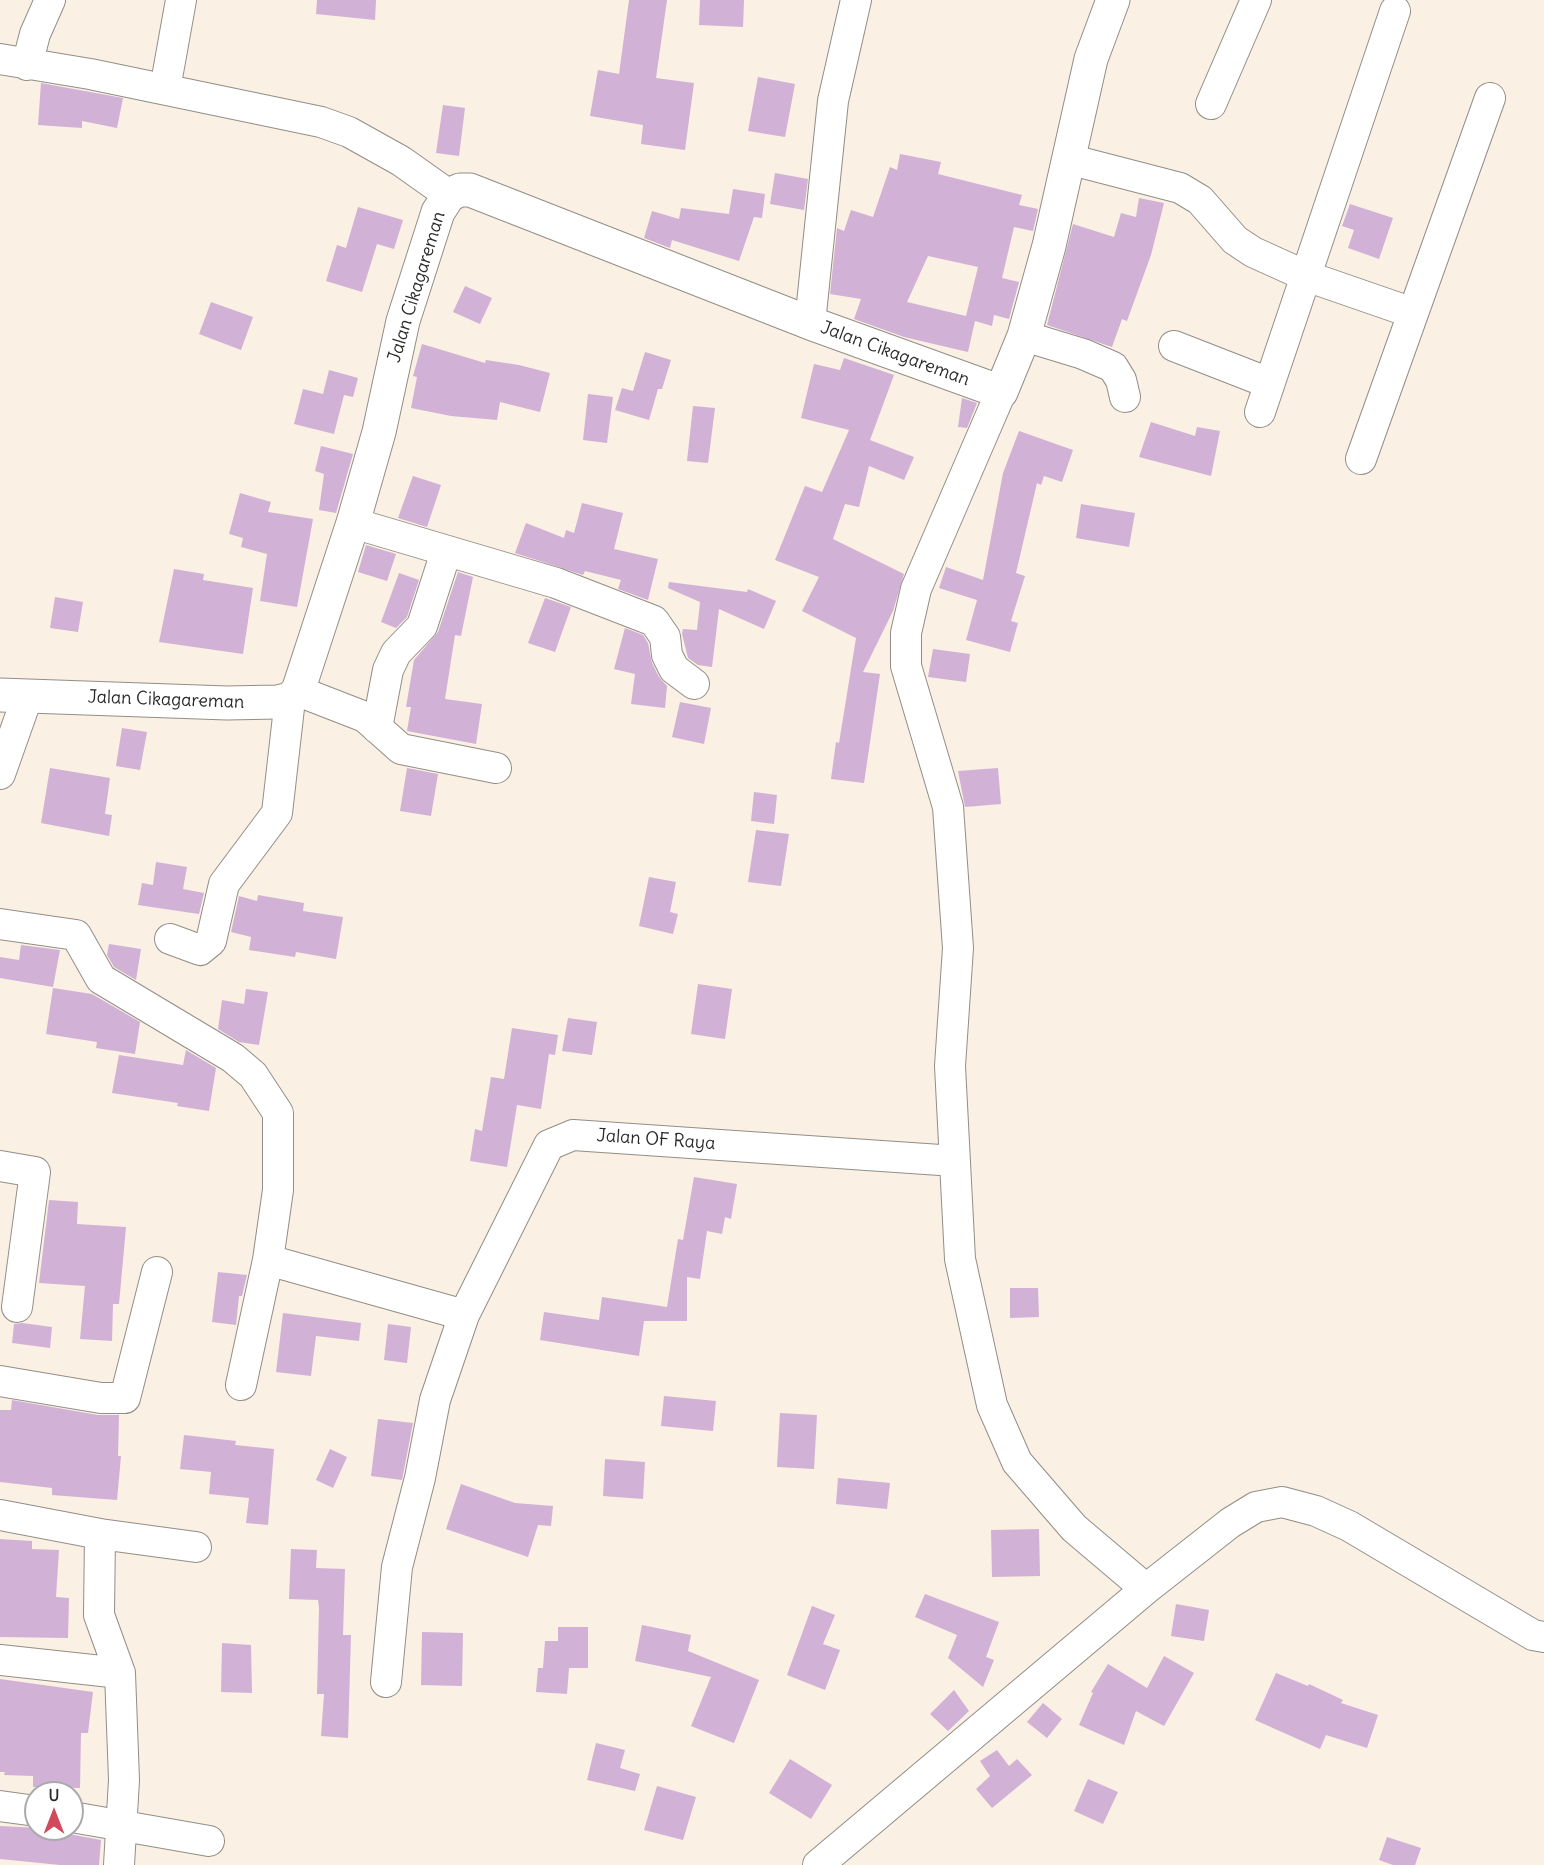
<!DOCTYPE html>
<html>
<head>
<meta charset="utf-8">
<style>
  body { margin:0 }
  #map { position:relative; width:1544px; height:1865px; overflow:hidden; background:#faf0e3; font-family:Delius,sans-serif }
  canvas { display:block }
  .north { position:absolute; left:24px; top:1781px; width:60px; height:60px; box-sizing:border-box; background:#fff; border:2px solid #aaa; border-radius:50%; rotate:0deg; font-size:16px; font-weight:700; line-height:24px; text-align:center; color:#2b2b2b }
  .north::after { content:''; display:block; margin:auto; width:21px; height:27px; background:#d1495b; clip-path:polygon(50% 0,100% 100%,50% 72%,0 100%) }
</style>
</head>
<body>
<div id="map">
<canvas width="1544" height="1865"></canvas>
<div class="north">U</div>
</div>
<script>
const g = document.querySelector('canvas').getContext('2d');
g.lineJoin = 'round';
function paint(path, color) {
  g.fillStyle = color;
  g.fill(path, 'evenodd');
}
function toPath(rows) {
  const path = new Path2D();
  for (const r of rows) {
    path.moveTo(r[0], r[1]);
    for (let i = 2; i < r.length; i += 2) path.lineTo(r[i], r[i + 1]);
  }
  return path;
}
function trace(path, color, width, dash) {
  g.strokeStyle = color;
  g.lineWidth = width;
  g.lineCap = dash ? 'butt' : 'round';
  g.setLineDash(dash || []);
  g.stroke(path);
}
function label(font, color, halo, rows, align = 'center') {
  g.font = font + ' Delius,sans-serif';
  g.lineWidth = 4.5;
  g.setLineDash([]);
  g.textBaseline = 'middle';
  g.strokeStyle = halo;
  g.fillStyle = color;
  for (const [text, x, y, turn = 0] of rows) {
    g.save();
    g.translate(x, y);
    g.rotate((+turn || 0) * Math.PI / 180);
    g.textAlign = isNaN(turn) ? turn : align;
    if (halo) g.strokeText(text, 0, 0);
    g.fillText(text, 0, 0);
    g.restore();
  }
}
const building = toPath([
  [317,0,376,0,375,20,316,14],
  [629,0,667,0,656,78,694,83,685,150,641,144,643,125,590,116,598,70,619,74],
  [700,0,744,0,743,27,699,25],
  [758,77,795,84,785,137,748,131],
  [41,83,123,98,117,128,82,121,82,128,38,125],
  [443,105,465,108,459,156,436,153],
  [900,154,941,162,938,174,1022,195,1019,205,1038,209,1033,231,1014,227,1002,278,1019,282,1009,319,994,315,992,326,975,321,968,352,904,337,854,319,861,299,830,294,837,228,844,231,851,210,873,217,890,167,897,170],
  [928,256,978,267,966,316,907,302],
  [775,173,808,179,804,210,770,204],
  [733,189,765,194,762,218,754,217,739,261,672,240,670,248,644,238,652,211,679,219,681,208,729,214],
  [1139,198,1164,203,1151,255,1127,321,1122,319,1112,347,1047,325,1073,224,1114,237,1121,213,1136,217],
  [1350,204,1393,218,1379,259,1348,248,1354,230,1342,226],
  [358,207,403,220,394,249,377,244,362,292,326,281,337,245,346,248],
  [465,286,492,298,480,324,453,312],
  [211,302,253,317,241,350,199,334],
  [422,344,485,363,486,360,519,365,550,373,540,412,500,402,497,420,451,416,411,408,417,377,413,376],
  [645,352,671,360,662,389,658,389,649,420,615,410,622,388,633,391],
  [844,358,894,375,870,440,914,457,904,480,869,466,859,507,845,504,833,539,904,574,893,611,863,672,880,674,864,783,831,779,836,742,839,743,856,638,802,611,819,577,775,560,805,486,822,492,849,430,801,418,814,364,840,370],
  [329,370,358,378,353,397,344,395,334,434,294,424,303,389,323,394],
  [588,394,613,397,607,443,583,440],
  [962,398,977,403,967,428,958,427],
  [693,406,715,408,708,463,687,461],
  [1151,422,1195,436,1197,427,1220,431,1211,476,1139,457],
  [1019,431,1073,450,1062,482,1044,476,1041,485,1037,483,1016,573,1025,576,1011,621,1018,623,1010,652,966,640,977,600,939,588,946,567,983,580,1003,473],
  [321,446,353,454,336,513,319,510,324,474,315,471],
  [413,476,441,485,427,527,398,518],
  [240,493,271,502,268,512,313,519,297,607,260,601,267,554,241,547,243,538,229,534],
  [582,503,623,513,614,549,658,559,648,600,618,589,621,580,585,571,583,575,515,553,526,523,564,538,566,530,574,533],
  [1081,504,1135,513,1129,547,1076,538],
  [366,545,396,554,387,581,358,572],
  [174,569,204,574,203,580,253,588,243,654,159,642],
  [458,572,473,577,461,636,455,635,445,699,482,704,476,744,407,731,411,707,406,707,414,660,438,632],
  [399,573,419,580,407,617,396,628,381,622],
  [669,582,747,592,748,589,776,601,764,629,719,609,712,667,698,665,688,658,682,634,683,629,697,630,700,602,668,588],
  [55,597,83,602,78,632,50,628],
  [545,598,571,607,555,652,528,643],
  [625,628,643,635,648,643,652,663,659,677,667,686,665,708,631,704,635,674,614,669],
  [933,649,970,654,966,682,928,677],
  [680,702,711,708,704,744,672,737],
  [122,728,147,732,140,770,116,766],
  [50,768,110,778,105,814,112,815,109,836,41,823],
  [407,768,438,774,431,816,400,811],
  [998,768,1001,804,965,807,958,771],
  [754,792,777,795,774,824,751,821],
  [756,830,789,834,781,886,748,882],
  [156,862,187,867,183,889,204,893,199,914,138,905,142,883,153,885],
  [649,877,676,882,670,912,678,914,673,934,639,926],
  [258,895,304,903,303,911,343,917,336,959,296,952,295,957,249,950,251,937,231,932,239,896,257,901],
  [109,944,141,949,136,980,114,967,107,955],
  [21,945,60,950,53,987,0,978,0,957,19,960],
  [698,984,732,989,725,1039,691,1034],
  [53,988,92,994,140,1022,135,1054,96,1048,97,1042,46,1034],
  [246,989,268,992,259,1045,239,1042,218,1029,222,1000,244,1004],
  [568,1018,597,1022,592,1055,562,1051],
  [512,1028,558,1035,555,1055,549,1054,541,1109,517,1105,507,1167,470,1161,475,1129,482,1131,491,1077,504,1079],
  [186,1050,216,1068,209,1111,177,1106,178,1103,112,1093,119,1055,183,1065],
  [694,1177,737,1184,731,1219,725,1217,722,1234,707,1231,700,1279,687,1277,687,1321,644,1321,639,1356,540,1340,544,1312,599,1320,602,1297,667,1307,678,1239,683,1240],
  [49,1200,78,1202,77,1224,126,1227,119,1304,113,1304,112,1341,80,1339,85,1286,39,1283],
  [218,1272,247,1275,242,1296,239,1296,236,1325,212,1322],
  [1010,1288,1038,1288,1039,1317,1010,1318],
  [283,1313,361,1323,359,1341,316,1336,311,1376,276,1372],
  [22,1323,52,1327,50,1348,12,1343,14,1324],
  [388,1324,411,1327,407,1363,384,1360],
  [664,1396,716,1401,713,1431,661,1426],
  [12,1400,98,1415,119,1415,118,1456,121,1456,117,1500,52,1495,52,1488,0,1482,0,1410,11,1410],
  [780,1413,817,1415,814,1469,777,1467],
  [378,1419,413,1423,402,1480,371,1476],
  [184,1435,236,1441,235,1445,274,1449,268,1525,246,1523,249,1498,209,1494,211,1472,180,1469],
  [330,1449,347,1457,333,1488,316,1480],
  [605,1459,645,1462,643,1499,603,1496],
  [838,1478,890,1483,887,1509,836,1504],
  [461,1484,515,1503,553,1506,551,1526,538,1525,528,1557,446,1529],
  [1039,1529,1040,1576,992,1577,991,1530],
  [0,1539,32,1541,32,1549,59,1550,56,1597,69,1598,68,1638,0,1637],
  [291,1549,317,1550,316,1568,345,1569,343,1635,351,1635,348,1738,321,1736,324,1694,317,1694,319,1608,318,1600,289,1599],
  [925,1594,999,1622,986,1657,994,1660,983,1687,948,1658,957,1635,915,1617],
  [1176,1604,1209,1610,1204,1641,1171,1636],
  [812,1606,835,1615,823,1644,840,1650,825,1690,787,1675],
  [642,1625,691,1635,688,1651,759,1680,734,1743,691,1726,711,1677,635,1661],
  [558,1627,588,1627,588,1668,569,1668,567,1694,536,1692,538,1668,543,1668,545,1641,558,1641],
  [422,1632,463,1633,462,1686,421,1685],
  [222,1643,251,1645,252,1693,221,1692],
  [1164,1656,1194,1673,1164,1726,1136,1711,1124,1745,1079,1725,1093,1693,1091,1692,1108,1664,1147,1688],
  [1276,1673,1308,1686,1309,1684,1343,1700,1341,1703,1378,1715,1367,1748,1326,1735,1320,1749,1255,1720],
  [0,1679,93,1692,88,1733,81,1733,80,1788,33,1787,33,1776,4,1775,5,1772,0,1772],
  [954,1690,969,1711,948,1731,930,1714],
  [1043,1703,1062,1719,1047,1738,1027,1722],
  [596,1743,625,1750,620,1768,640,1774,635,1791,587,1780],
  [997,1750,1009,1766,1017,1759,1032,1775,992,1808,976,1789,990,1776,980,1761],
  [790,1759,832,1785,811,1819,769,1793],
  [1088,1779,1118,1792,1103,1824,1074,1811],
  [657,1786,696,1797,683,1840,644,1830],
  [0,1826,60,1829,69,1834,101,1840,99,1865,60,1865,0,1859],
  [1387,1837,1421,1848,1415,1865,1393,1865,1379,1860]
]);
const street = toPath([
  [0,59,90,74,321,122,349,132,401,161,449,195],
  [27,65,35,34,50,0],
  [165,89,181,0],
  [1211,104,1256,0],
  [1068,159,1180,188,1200,200,1235,240,1253,252,1306,276,1413,313],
  [810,323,833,101,856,0],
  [1024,336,1083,354,1113,367,1121,380,1125,397],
  [1174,346,1269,383],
  [1001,392,916,589,906,633,906,666,948,807,958,948,950,1066,960,1259,992,1405,1017,1462,1074,1528,1146,1589],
  [1260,412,1395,11],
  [1361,459,1490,98],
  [353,523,556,583,654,621,665,637,667,655,674,669,694,684],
  [298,691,365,717,401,749,496,768],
  [377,728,388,670,396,653,422,626,446,552],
  [0,774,28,695],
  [0,924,76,935,101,979,233,1058,253,1075,278,1113,278,1190,268,1260,241,1385],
  [170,939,200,950,211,941,224,884,277,813,290,699],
  [0,1166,35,1172,17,1307],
  [268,1260,464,1315],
  [0,1381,101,1398,125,1398,157,1272],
  [0,1515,100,1534,196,1547],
  [100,1534,99,1615,120,1673,124,1780,119,1865],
  [0,1660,120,1673],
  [386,1682,397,1567,420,1478,435,1400,464,1315,549,1145,573,1135,955,1161],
  [0,1806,36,1811],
  [72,1817,209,1841],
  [818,1865,1146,1589,1230,1523,1256,1507,1282,1502,1316,1511,1349,1526,1533,1635,1544,1637]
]);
const secondary = toPath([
  [0,695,227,703,277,702,290,699,298,691,353,523,379,432,403,321,438,212,449,195,460,190,470,190,810,323,1001,392,1024,336,1049,246,1091,59,1113,0]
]);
const streetNames = [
  ["Jalan Cikagareman",417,287,-73],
  ["Jalan Cikagareman",895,354,20],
  ["Jalan Cikagareman",166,700,2],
  ["Jalan OF Raya",656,1140,4]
];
paint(building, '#d2b1d6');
trace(street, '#928e87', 32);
trace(secondary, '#928e87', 35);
trace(street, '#fff', 30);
trace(secondary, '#fff', 33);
label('18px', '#2b2b2b', '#fff', streetNames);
</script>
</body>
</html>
